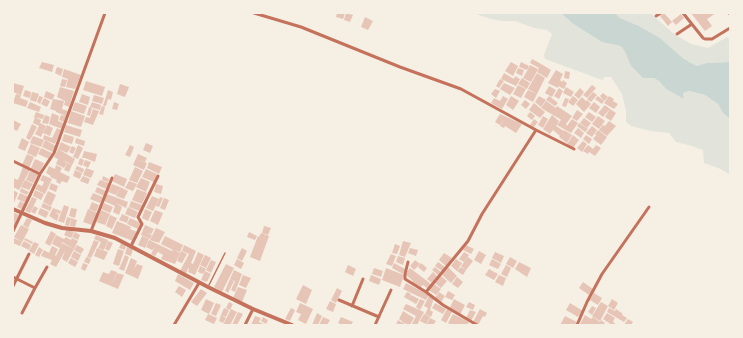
<!DOCTYPE html>
<html>
<head>
<meta charset="utf-8">
<style>
  body { margin:0 }
  #map { position:relative; width:743px; height:338px; overflow:hidden; background:#f6efe4; font-family:"Space Grotesk",sans-serif }
  canvas { display:block }
  .frame { position:absolute; inset:0; border:14px solid #f6efe4; pointer-events:none }
</style>
</head>
<body>
<div id="map">
<canvas width="743" height="338"></canvas>
<div class="frame"></div>
</div>
<script>
const g = document.querySelector('canvas').getContext('2d');
g.lineJoin = 'round';
function paint(path, color) {
  g.fillStyle = color;
  g.fill(path, 'evenodd');
}
function toPath(rows) {
  const path = new Path2D();
  for (const r of rows) {
    path.moveTo(r[0], r[1]);
    for (let i = 2; i < r.length; i += 2) path.lineTo(r[i], r[i + 1]);
  }
  return path;
}
function trace(path, color, width, dash) {
  g.strokeStyle = color;
  g.lineWidth = width;
  g.lineCap = dash ? 'butt' : 'round';
  g.setLineDash(dash || []);
  g.stroke(path);
}
const green = toPath([
  [473,13,561,13,572,23,586,31,612,44,617,45,622,47,625,52,631,66,643,78,654,78,659,81,666,89,684,99,683,93,689,91,705,95,714,101,718,104,723,113,730,119,730,175,721,169,704,163,703,150,692,146,676,142,669,133,651,131,631,126,626,122,626,111,622,94,611,77,605,77,602,80,545,59,544,55,552,34,547,30,534,28,515,21,502,21,491,19],
  [615,13,650,13,674,34,691,44,708,48,727,37,730,40,730,62,707,63,697,66,684,59,660,38,639,26,620,18]
]);
const water = toPath([
  [561,13,615,13,620,18,639,26,660,38,684,59,697,66,707,63,730,62,730,119,723,113,718,104,705,95,689,91,683,93,684,99,666,89,659,81,654,78,643,78,631,66,625,52,622,47,617,45,602,42,572,23]
]);
const building = toPath([
  [337,13,345,13,343,19,336,17],
  [346,13,353,15,350,22,344,20],
  [664,13,672,22,668,26,660,16],
  [691,13,716,13,707,19,712,26,705,31],
  [681,14,684,18,676,25,672,21],
  [365,17,373,21,368,30,361,27],
  [532,59,541,64,539,68,530,63],
  [42,62,54,65,52,72,39,68],
  [511,62,518,66,513,76,505,71],
  [521,62,529,66,527,70,519,67],
  [541,64,551,70,547,78,537,72],
  [530,65,538,69,535,75,527,71],
  [57,67,63,69,61,76,55,73],
  [518,68,524,70,522,76,516,73],
  [64,69,81,75,75,89,66,87,68,79,62,77],
  [556,70,563,74,560,80,562,82,563,80,567,83,564,89,558,86,558,88,548,83],
  [527,71,535,75,531,82,523,78],
  [565,71,570,72,569,79,564,78],
  [504,73,514,79,515,76,520,79,516,86,501,79],
  [537,73,545,78,537,94,528,89],
  [522,78,530,83,527,89,518,84],
  [62,79,67,80,65,87,60,86],
  [500,79,504,81,499,88,496,86],
  [86,81,105,87,102,96,83,90],
  [13,83,24,86,21,95,13,92],
  [504,83,515,88,510,95,500,89],
  [120,84,129,87,125,97,117,94],
  [518,85,526,89,521,98,513,94],
  [592,85,596,88,587,98,583,95],
  [549,86,556,90,552,97,545,93],
  [60,87,74,91,69,107,64,105,65,101,57,97],
  [566,87,574,92,571,97,563,93],
  [559,88,563,91,559,99,554,96],
  [580,88,584,92,579,99,574,95],
  [495,89,500,91,496,98,491,94],
  [25,90,31,92,30,98,23,96],
  [108,90,113,92,111,100,108,99,106,106,103,106],
  [528,90,537,94,533,102,524,97],
  [46,91,55,95,52,100,44,97],
  [32,92,39,94,36,102,30,100],
  [593,92,597,95,591,102,587,99],
  [603,93,608,97,604,101,600,96],
  [16,94,21,95,20,98,28,101,26,107,13,103],
  [82,94,90,97,88,105,79,102],
  [94,95,104,98,102,104,92,101],
  [39,96,43,97,40,104,37,102],
  [503,96,508,99,502,109,491,103,494,98,500,101],
  [511,96,519,101,513,110,506,105],
  [539,96,546,100,541,107,535,102],
  [549,96,558,103,555,106,546,100],
  [573,96,578,100,573,106,568,102],
  [598,96,604,101,602,104,595,99],
  [609,96,614,99,613,101,618,104,614,109,604,103],
  [582,97,586,101,580,108,576,104],
  [44,98,50,101,47,107,41,104],
  [565,98,569,99,566,107,562,106],
  [53,99,64,101,62,109,68,111,66,116,56,112,56,111,50,109],
  [525,100,530,104,526,109,521,105],
  [587,100,591,104,584,112,580,108],
  [546,101,556,108,557,106,572,116,566,124,567,126,572,119,578,123,571,133,557,125,561,120,560,119,541,108],
  [30,102,41,107,39,112,27,108],
  [75,102,87,106,84,114,72,110],
  [92,102,101,105,100,110,90,107],
  [114,102,119,104,117,110,112,109],
  [594,102,600,107,596,113,589,108],
  [534,103,545,112,540,118,529,110],
  [605,105,610,109,603,117,598,113],
  [102,106,105,107,103,115,99,114],
  [89,107,92,108,90,116,87,115],
  [93,109,99,111,93,125,84,122,86,117,90,118],
  [610,109,616,113,611,121,605,117],
  [577,110,583,114,577,121,572,118],
  [71,111,85,116,81,127,68,123],
  [36,112,44,115,43,119,34,117],
  [530,112,535,116,532,120,527,116],
  [589,112,596,117,592,122,585,117],
  [52,113,59,116,58,121,64,123,62,129,49,124],
  [500,114,522,124,516,133,505,126,504,128,500,126,504,120,500,125,495,122],
  [45,115,50,117,48,124,42,123],
  [61,115,66,116,64,122,59,120],
  [552,115,559,121,556,126,564,131,564,130,572,135,567,143,559,137,560,136,553,130,550,134,543,129],
  [543,116,548,119,543,128,538,125],
  [598,116,605,121,599,129,592,124],
  [35,117,41,120,40,123,46,126,41,137,35,134,39,126,33,123],
  [584,118,591,123,587,128,580,123],
  [534,119,538,122,534,127,530,125],
  [13,120,21,124,17,131,13,129],
  [609,121,616,126,607,136,599,130,603,125,605,126],
  [579,123,588,129,585,132,577,126],
  [32,124,37,127,30,140,26,138],
  [47,125,53,128,50,136,43,133],
  [66,125,82,130,80,137,64,132],
  [592,126,597,130,592,137,586,133],
  [57,128,61,130,55,144,43,139,44,135,52,138],
  [578,128,584,133,581,138,574,133],
  [598,130,607,137,601,145,593,139,596,135,600,138,595,134],
  [64,134,74,137,72,144,62,141],
  [573,135,579,140,573,148,567,144],
  [586,135,592,139,589,144,583,139],
  [33,136,44,140,41,147,30,143],
  [22,138,29,142,25,151,18,148],
  [76,138,85,141,84,146,75,143],
  [45,140,56,146,53,152,42,147],
  [583,141,587,144,582,152,577,148],
  [61,142,71,147,67,153,58,149],
  [146,143,153,146,150,153,143,150],
  [31,144,40,148,36,157,27,153],
  [78,145,83,148,78,159,73,157],
  [130,145,134,147,130,157,125,155],
  [588,145,593,149,596,145,601,148,595,156,589,152,588,154,583,151],
  [72,146,76,148,73,154,69,152],
  [41,148,52,153,49,159,38,154],
  [58,149,75,159,72,165,63,160,67,163,64,168,56,164,58,159,54,157],
  [84,151,97,154,95,162,85,158,82,158],
  [27,154,34,157,29,168,22,165],
  [138,154,147,158,145,162,138,160,147,163,144,170,133,165],
  [80,158,84,160,82,166,78,164],
  [35,159,44,163,40,172,31,168],
  [85,160,91,162,88,168,83,165],
  [149,162,162,167,159,174,147,168],
  [67,163,72,165,69,172,64,170],
  [56,165,62,168,60,172,70,177,67,183,62,181,60,184,56,182,57,180,50,177,51,176,46,173,49,166,55,169],
  [77,166,84,169,83,173,75,169],
  [23,167,30,170,19,190,13,187,13,178,18,180],
  [135,167,143,171,137,183,129,180],
  [86,168,94,171,91,178,83,175],
  [146,169,157,174,154,182,142,177],
  [75,170,82,173,80,179,73,176],
  [30,171,38,174,33,183,26,180],
  [115,174,127,179,124,187,112,181],
  [43,175,52,179,45,194,35,189,38,184,42,186,44,182,40,180],
  [83,176,90,179,88,184,80,181],
  [103,176,109,179,108,182,102,180],
  [141,178,150,182,146,192,136,187],
  [25,180,33,184,29,190,21,187],
  [100,180,109,183,106,189,97,185],
  [129,181,137,184,133,191,125,188],
  [51,183,58,186,56,192,49,189],
  [112,184,120,187,116,195,108,192],
  [156,184,163,186,161,194,154,192],
  [97,187,106,191,104,196,95,192],
  [120,187,128,191,124,199,116,196],
  [21,188,29,192,27,195,20,192],
  [137,189,147,193,142,204,132,200],
  [13,190,18,193,13,205],
  [35,190,44,194,41,200,33,196],
  [48,191,56,195,51,206,43,202],
  [20,193,29,197,26,203,17,199],
  [93,193,103,197,100,203,90,199],
  [107,194,128,202,126,208,116,203,122,207,119,215,113,212,115,206,104,201],
  [152,196,159,199,153,211,146,208],
  [32,197,37,199,30,213,25,211],
  [160,197,163,198,159,207,156,206],
  [164,198,169,200,165,210,160,208],
  [20,201,26,204,23,210,17,207],
  [131,201,142,205,139,211,129,207],
  [92,202,99,205,96,212,89,209],
  [43,203,52,207,50,211,41,207],
  [104,203,113,207,110,213,101,209],
  [64,205,69,207,64,223,58,221],
  [34,206,38,208,35,214,31,212],
  [128,207,138,212,135,218,125,214],
  [40,208,49,212,46,218,38,214],
  [53,208,61,211,60,214,55,212,59,215,57,221,49,216],
  [71,208,77,209,75,218,69,216],
  [88,209,97,213,92,225,83,222],
  [145,209,152,212,148,221,142,218],
  [101,210,110,214,105,225,96,222],
  [155,210,163,213,158,225,150,221],
  [13,212,19,215,14,225,13,224],
  [122,214,129,217,127,223,119,220],
  [110,215,117,218,112,229,106,226],
  [67,217,71,218,69,226,65,225],
  [27,218,32,220,28,228,23,225],
  [71,218,77,220,75,227,70,226],
  [130,218,141,223,138,229,127,224],
  [117,221,131,227,130,229,137,232,133,241,112,233],
  [21,225,29,229,22,242,14,237],
  [145,225,154,229,151,234,146,233,152,235,150,239,141,235],
  [264,226,271,228,268,235,262,233],
  [156,228,165,232,159,243,150,240],
  [67,229,74,232,71,238,64,235],
  [51,231,56,234,50,246,45,243],
  [75,232,80,235,78,240,72,237],
  [249,232,257,236,255,240,247,237],
  [261,233,269,236,260,261,250,257,258,236,259,237],
  [56,235,64,239,66,237,71,240,72,238,78,241,74,249,62,242,60,248,52,244],
  [96,235,108,240,104,250,98,248,101,242,94,239],
  [142,236,149,239,145,248,138,245],
  [165,236,183,245,180,252,175,250,180,253,175,264,161,259,163,255,158,252,159,250,155,256,151,254,154,248,152,250,146,247,149,240,172,251,173,250,161,244],
  [14,238,22,242,20,246,13,243],
  [25,238,33,242,32,244,24,240],
  [94,240,99,242,91,258,87,257],
  [24,241,31,245,29,250,21,246],
  [108,241,113,243,109,251,105,249],
  [403,241,411,243,405,257,399,255],
  [34,242,39,244,34,254,29,251],
  [62,243,74,249,67,262,62,259,65,251,56,267,50,264,52,260,41,256,44,250,49,253,52,246,58,249,55,255,56,256,60,248,64,251,60,248],
  [121,243,126,245,125,250,119,248],
  [395,244,400,246,397,254,392,253],
  [77,245,84,249,81,254,74,250],
  [184,245,196,251,191,263,193,264,198,252,204,255,195,275,188,272,189,269,188,268,186,274,180,271,189,254,182,251],
  [466,245,474,249,471,254,463,250],
  [39,247,43,250,39,257,35,255],
  [127,247,133,249,131,256,125,254],
  [97,248,108,252,104,260,94,256],
  [242,248,247,251,242,261,237,258],
  [410,248,418,250,416,256,408,253],
  [118,249,124,251,119,266,113,264],
  [74,251,81,255,78,261,71,257],
  [181,251,187,254,182,263,177,261],
  [479,251,486,255,481,264,474,260],
  [464,252,469,255,464,262,459,259],
  [495,252,504,256,501,263,492,258],
  [444,253,452,258,446,266,439,260],
  [391,254,396,256,392,266,386,264],
  [125,255,129,257,124,271,119,269],
  [205,255,211,258,206,268,200,265],
  [398,256,405,258,403,265,396,262],
  [86,257,91,259,89,264,84,262],
  [468,257,473,261,466,270,461,266],
  [510,257,517,261,513,268,506,264],
  [71,258,78,262,75,267,68,263],
  [131,258,137,261,134,269,137,264,143,266,138,279,125,273],
  [237,259,244,263,241,269,234,265],
  [456,259,462,263,457,271,451,266],
  [492,259,501,264,498,269,489,265],
  [211,260,216,262,211,273,206,270],
  [415,260,420,264,414,270,410,266],
  [438,262,445,267,442,271,435,266],
  [519,262,531,268,527,277,515,269],
  [83,263,88,265,85,271,81,269],
  [394,263,405,269,403,274,392,268],
  [421,263,427,268,424,272,418,267],
  [226,264,234,268,222,292,214,287],
  [348,265,356,269,353,276,345,272],
  [506,265,511,268,507,277,501,274],
  [200,266,206,269,203,274,198,272],
  [447,266,457,276,451,283,441,274],
  [435,267,441,272,438,275,432,270],
  [461,267,466,270,463,275,457,271],
  [374,268,383,271,381,277,372,274],
  [386,268,404,275,400,287,382,280],
  [410,268,431,284,428,289,423,285,421,287,412,282,413,281,405,274],
  [489,269,498,274,494,280,485,275],
  [111,270,117,272,111,286,99,281,103,272,109,274],
  [234,270,242,274,235,292,231,290,235,281,230,279],
  [205,271,211,274,207,282,201,280],
  [433,272,437,276,432,283,427,279],
  [117,273,124,275,118,289,111,286],
  [178,274,194,283,190,290,175,281],
  [243,275,251,278,246,288,239,285],
  [371,275,381,279,379,285,369,281],
  [499,275,506,278,503,286,495,282],
  [441,276,447,281,441,288,435,283],
  [457,277,463,282,458,288,452,284],
  [230,279,234,281,228,293,225,291],
  [583,282,593,289,589,295,579,288],
  [406,283,429,295,426,300,403,289],
  [434,284,441,289,436,295,429,290],
  [303,285,312,290,306,304,296,299],
  [179,286,186,290,182,297,175,292],
  [238,287,247,290,242,302,233,298],
  [337,288,342,291,336,303,331,300],
  [201,289,207,293,197,306,191,302],
  [448,291,455,295,452,300,445,297],
  [407,292,411,294,409,298,411,295,419,299,416,304,404,297],
  [439,292,445,296,441,302,435,298],
  [594,293,602,298,598,305,590,300],
  [429,296,434,298,430,310,433,312,431,317,425,314,428,308,424,306],
  [206,299,214,303,209,314,201,310],
  [420,299,425,301,420,310,416,307],
  [454,299,465,305,460,315,449,309],
  [612,299,618,303,614,310,608,306],
  [330,301,336,304,333,312,326,309],
  [229,302,233,304,230,310,226,308],
  [469,302,475,305,473,310,466,307],
  [601,302,608,306,600,321,592,316],
  [216,303,221,305,216,316,211,314],
  [300,303,313,309,306,324,298,320,301,314,296,312],
  [435,303,446,309,443,314,432,308],
  [570,303,583,311,578,317,566,310],
  [406,304,424,312,417,325,412,324,416,316,403,309],
  [592,306,596,308,592,315,588,312],
  [224,308,229,310,226,317,221,315],
  [291,308,295,310,290,321,285,319],
  [609,308,615,311,616,309,623,314,622,315,627,318,624,322,607,312],
  [231,309,237,312,230,325,223,325],
  [447,309,452,312,446,323,441,320],
  [480,309,487,313,485,317,483,316,478,325,473,322],
  [470,310,476,312,471,321,466,318],
  [403,311,414,318,410,325,404,323,403,325,396,325,398,320,403,323,403,322,399,319],
  [238,312,243,314,237,325,232,325],
  [317,313,322,316,318,325,312,325],
  [607,313,615,318,613,322,617,325,612,325,603,319],
  [208,314,217,318,214,324,205,320],
  [424,314,430,317,426,324,420,321],
  [453,314,469,322,467,325,451,325,448,323],
  [221,315,226,318,223,323,219,321],
  [585,315,591,319,593,317,600,322,601,320,605,323,604,324,606,325,583,325,580,324],
  [255,316,261,318,259,322,266,325,251,325],
  [565,316,577,322,576,325,560,325],
  [263,317,268,320,266,324,261,321],
  [323,317,330,320,327,325,319,325],
  [341,317,353,322,351,325,343,325,338,323],
  [430,318,436,321,433,325,426,325],
  [628,319,633,322,631,325,624,325]
]);
const service = toPath([
  [209,285,225,253]
]);
const minor = toPath([
  [254,13,301,27,400,67,461,89,536,130,574,149],
  [683,13,703,38,705,39,712,39,730,28],
  [729,13,730,14],
  [656,16,661,13],
  [677,34,692,24],
  [13,161,40,174],
  [13,231,40,174,54,153,105,13],
  [91,231,112,178],
  [131,246,142,224,138,217,158,176],
  [408,262,405,274,405,279,426,292,443,305,477,325],
  [13,277,35,288,22,313],
  [13,286,29,254],
  [35,288,47,267],
  [426,292,468,241,482,214,536,130],
  [339,300,379,317],
  [352,306,363,279],
  [174,325,199,283],
  [245,325,253,309],
  [375,325,391,290],
  [577,325,587,302,602,274,649,207]
]);
const tertiary = toPath([
  [13,209,45,223,62,228,91,231,115,238,208,287,253,309,292,325]
]);
paint(green, '#e2e4dc');
paint(water, '#c9d6d2');
paint(building, '#e6c5b7');
trace(service, '#c5725c', 1.5);
trace(minor, '#c5725c', 3);
trace(tertiary, '#c5725c', 4);
</script>
</body>
</html>
